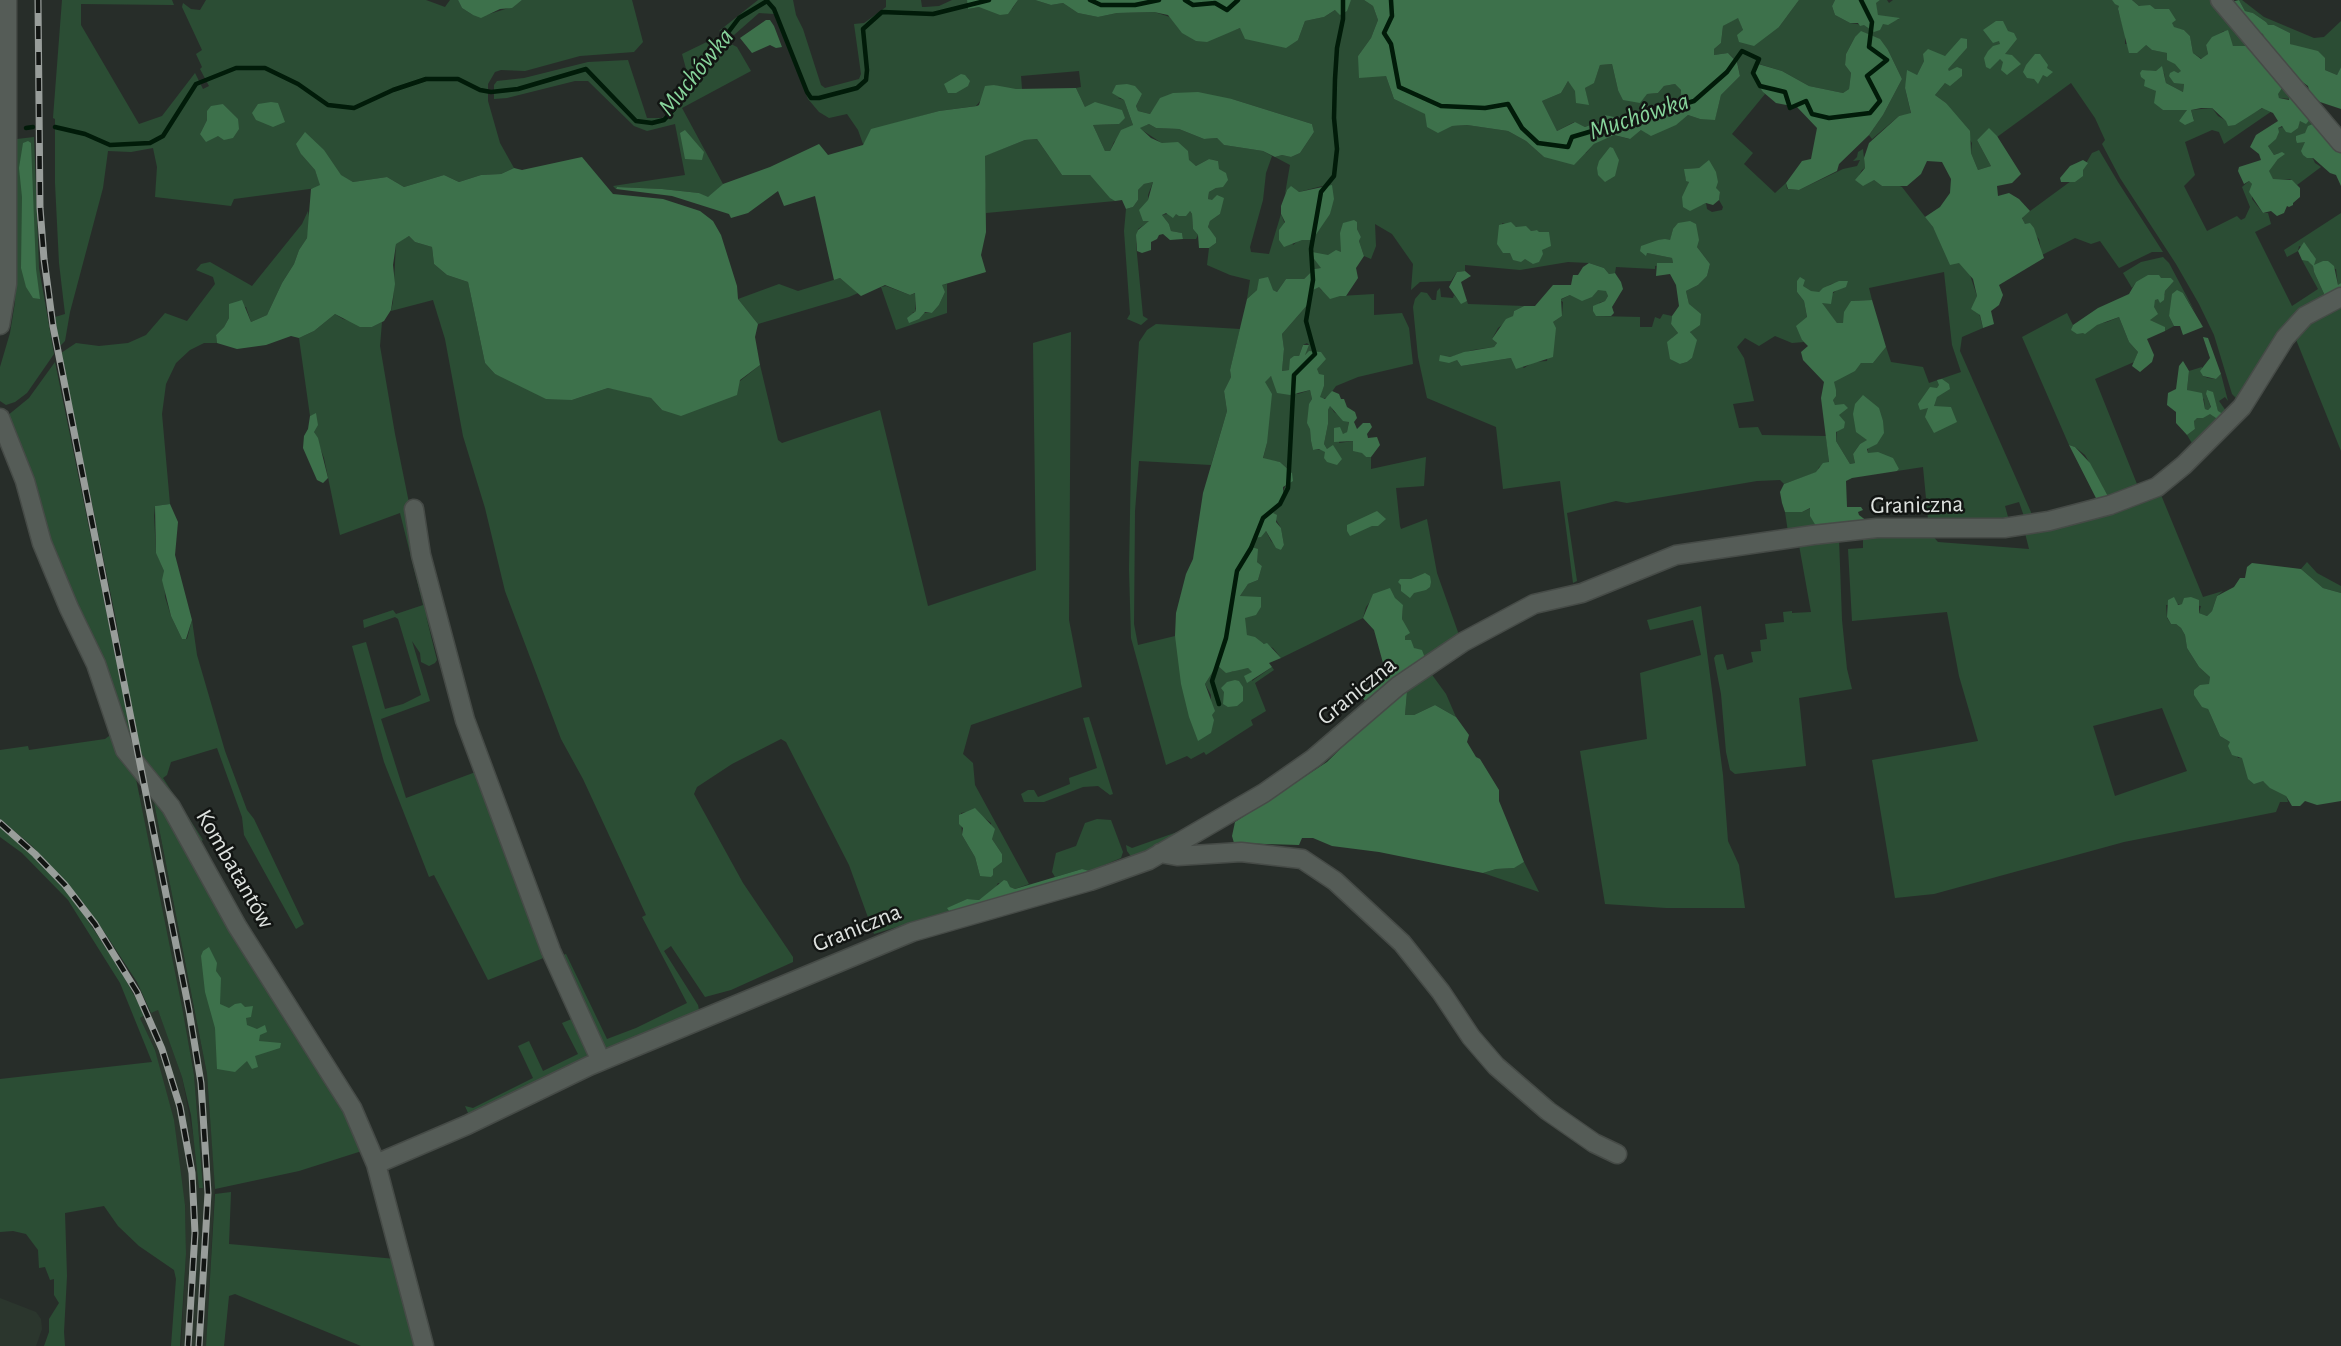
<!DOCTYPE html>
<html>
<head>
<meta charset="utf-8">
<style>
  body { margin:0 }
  canvas { display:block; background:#272d29 }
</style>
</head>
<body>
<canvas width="2341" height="1346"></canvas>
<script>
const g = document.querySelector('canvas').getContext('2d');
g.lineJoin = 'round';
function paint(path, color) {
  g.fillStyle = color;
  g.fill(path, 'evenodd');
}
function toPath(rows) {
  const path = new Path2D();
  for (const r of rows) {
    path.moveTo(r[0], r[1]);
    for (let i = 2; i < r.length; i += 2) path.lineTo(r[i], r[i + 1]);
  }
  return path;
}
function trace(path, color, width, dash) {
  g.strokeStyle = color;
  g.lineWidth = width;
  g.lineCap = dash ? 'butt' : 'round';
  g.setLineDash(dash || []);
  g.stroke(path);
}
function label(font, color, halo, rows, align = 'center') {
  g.font = font + ' "Alegreya Sans",sans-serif';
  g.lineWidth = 5;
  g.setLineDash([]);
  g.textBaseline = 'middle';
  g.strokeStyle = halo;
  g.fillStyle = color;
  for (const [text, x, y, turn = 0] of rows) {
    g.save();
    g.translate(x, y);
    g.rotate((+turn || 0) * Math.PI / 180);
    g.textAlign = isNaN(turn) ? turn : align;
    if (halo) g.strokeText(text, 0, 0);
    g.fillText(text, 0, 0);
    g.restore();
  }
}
const built = toPath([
  [152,792,207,1074,215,1183,206,1346,181,1346,186,1254,185,1205,155,1050,140,1018,158,1009,182,1077,203,1187,194,1075,139,795],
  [0,1298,36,1312,41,1319,42,1329,36,1346,0,1346]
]);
const green = toPath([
  [62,0,172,0,174,5,81,4,81,25,139,124,162,116,195,73,203,89,209,86,200,69,202,67,196,54,202,50,182,7,183,3,191,9,200,10,206,0,426,0,445,7,450,0,458,0,462,8,473,15,486,15,512,7,522,0,632,0,643,42,634,52,580,56,525,71,501,70,495,72,488,84,488,101,500,143,514,168,501,174,481,175,459,182,444,175,404,187,387,177,353,182,301,154,315,170,321,186,317,188,234,199,231,206,155,197,157,167,153,148,131,152,108,151,103,188,70,312,65,341,59,347,55,317,65,314,59,263,55,183,55,119,53,118],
  [223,104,237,119,200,134,207,120],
  [758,0,793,0,796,15,803,29,821,85,825,88,859,79,861,74,854,24,864,23,886,7,886,0,921,0,922,7,925,7,939,6,952,0,967,0,968,9,979,7,1012,9,1018,0,1035,0,1051,5,1063,3,1078,13,1098,17,1117,13,1154,12,1224,34,1240,28,1298,40,1305,21,1324,17,1351,0,1364,0,1373,6,1378,20,1371,38,1358,56,1386,76,1394,99,1452,126,1467,125,1508,131,1526,141,1544,157,1586,153,1594,144,1604,139,1614,135,1629,139,1641,130,1675,125,1688,115,1700,119,1715,119,1721,95,1740,76,1737,61,1728,53,1714,55,1714,49,1721,43,1723,26,1738,17,1743,30,1779,27,1799,0,1835,0,1832,6,1835,15,1850,23,1864,25,1883,24,1899,19,1878,16,1875,3,1880,0,1887,0,1889,3,1893,0,2112,0,2120,6,2118,10,2125,33,2125,44,2146,45,2152,50,2168,53,2182,71,2178,73,2184,84,2183,92,2166,83,2164,73,2142,70,2145,80,2156,91,2159,105,2163,110,2187,110,2186,113,2194,120,2191,110,2212,108,2218,116,2227,121,2249,115,2263,108,2272,111,2224,144,2219,132,2212,130,2185,142,2195,175,2184,186,2207,231,2237,216,2241,220,2245,218,2250,207,2242,187,2249,181,2252,184,2252,199,2263,213,2268,213,2271,224,2255,232,2292,306,2318,289,2302,260,2308,260,2313,266,2314,272,2326,298,2238,400,2232,394,2214,335,2199,304,2176,264,2120,178,2102,144,2105,140,2095,118,2071,83,1997,137,1989,129,1977,140,1991,166,1978,170,1971,153,1972,143,1946,103,1935,95,1945,83,1949,71,1947,69,1967,48,1951,51,1945,56,1924,61,1917,75,1908,77,1905,88,1911,114,1899,116,1872,139,1869,135,1883,115,1902,79,1888,50,1855,37,1846,54,1845,65,1851,73,1849,89,1843,93,1809,86,1782,71,1756,63,1754,79,1765,94,1732,134,1753,153,1744,164,1775,193,1786,183,1787,189,1799,190,1843,169,1857,166,1860,160,1853,161,1857,157,1858,152,1863,149,1865,168,1862,170,1856,181,1874,180,1882,186,1895,184,1902,187,1933,227,1943,245,1969,272,1977,296,1976,302,1983,328,1962,337,1960,351,2034,519,2026,522,2019,502,2005,506,2010,524,1931,522,1928,519,1923,467,1897,471,1899,469,1868,454,1868,440,1860,444,1853,454,1855,463,1850,464,1836,441,1838,415,1833,400,1834,382,1861,363,1873,363,1886,347,1891,362,1923,367,1929,383,1961,372,1952,345,1944,272,1869,288,1872,300,1851,301,1843,323,1837,323,1821,303,1848,281,1831,284,1819,292,1811,292,1798,285,1797,292,1804,301,1807,318,1802,340,1804,342,1792,343,1775,336,1759,346,1745,338,1737,347,1744,358,1754,401,1733,404,1739,428,1758,427,1762,435,1826,436,1829,463,1819,467,1817,472,1784,484,1780,480,1757,481,1627,503,1616,501,1567,513,1577,581,1573,583,1560,481,1503,489,1496,427,1427,398,1418,357,1413,307,1415,299,1421,292,1427,293,1432,300,1436,300,1437,291,1440,288,1441,297,1453,298,1454,295,1461,303,1467,301,1468,304,1524,306,1514,311,1513,316,1498,328,1492,339,1497,343,1494,347,1473,350,1450,357,1444,355,1457,360,1461,366,1511,358,1524,368,1533,362,1547,361,1553,322,1562,316,1563,302,1560,300,1570,295,1601,289,1607,291,1608,296,1605,301,1599,303,1596,316,1640,317,1640,327,1652,327,1655,317,1660,319,1663,314,1672,316,1671,324,1678,333,1672,338,1680,364,1687,362,1692,358,1689,304,1686,291,1698,285,1707,276,1710,264,1697,247,1673,229,1670,241,1658,240,1652,244,1647,253,1672,258,1673,263,1655,266,1655,269,1616,267,1615,273,1609,274,1604,268,1589,263,1568,262,1520,270,1465,265,1465,271,1457,272,1451,281,1420,282,1411,290,1413,264,1392,234,1375,224,1376,246,1371,259,1364,256,1359,241,1361,237,1357,229,1357,222,1341,253,1314,259,1322,268,1314,269,1304,279,1286,279,1277,292,1273,290,1257,290,1247,299,1250,280,1230,275,1207,265,1209,248,1216,243,1208,227,1210,221,1220,214,1221,205,1208,199,1209,192,1216,188,1218,161,1209,159,1196,166,1139,128,1149,124,1156,128,1179,129,1204,139,1217,138,1224,145,1263,151,1272,156,1266,173,1263,200,1250,247,1251,252,1269,254,1281,214,1293,245,1330,214,1331,204,1322,186,1299,192,1287,190,1285,194,1290,165,1275,157,1282,155,1291,157,1300,153,1314,132,1312,124,1232,99,1161,98,1150,114,1138,111,1136,106,1142,94,1118,98,1124,100,1133,125,1114,142,1110,151,1105,151,1093,125,1119,124,1121,110,1111,108,1085,107,1076,88,1081,87,1079,71,1021,76,1022,89,1005,89,994,85,976,106,939,111,889,125,863,144,858,130,847,114,829,118,819,112,808,99,774,14,759,13,734,35,719,31],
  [1709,161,1716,189,1720,192,1719,200,1723,207,1722,210,1712,212,1707,209,1706,203,1702,205,1687,188,1689,182,1686,180,1685,175,1685,169,1699,168],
  [1502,223,1531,231,1537,230,1539,233,1541,250,1531,261,1510,253],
  [2132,0,2219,0,2303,100,2279,98,2247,46,2233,46,2224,31,2212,38,2206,45,2208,54,2202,59,2193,53,2190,36,2184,30,2174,28,2155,9,2139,6],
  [2239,0,2242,0,2264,17,2314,38,2324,37,2341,21,2341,67,2337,75,2325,70,2300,48,2290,44,2290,33,2274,25,2267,26,2266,22,2253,13,2245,11],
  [717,37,737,47,751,71,682,108,723,184,708,198,699,193,662,189,617,187,616,189,613,186,685,175,675,124,647,131,634,126,588,81,575,81,507,98,494,99,494,85,497,81,524,78,588,62,628,60,647,118,662,118,668,113,677,93,688,76,682,54],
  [1612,64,1618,90,1647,94,1658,93,1664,86,1675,84,1681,90,1680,103,1654,106,1642,114,1615,117,1605,115,1598,122,1585,127,1574,122,1557,131,1542,101,1561,93,1568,81,1588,104,1585,88,1594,82,1600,65],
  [2313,116,2325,126,2308,130,2297,142,2305,142,2315,163,2321,167,2297,185,2290,179,2273,180,2268,171,2278,159,2279,153,2274,155,2268,146,2277,128,2298,125,2300,121,2308,121],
  [34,137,39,268,54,354,27,393,15,402,6,405,0,401,0,367,10,333,15,302,17,139],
  [1037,139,1062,175,1090,175,1115,201,986,213,984,156,1025,140],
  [2099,150,2118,182,2163,252,2152,252,2119,268,2100,241,2091,244,2075,238,2042,255,2039,239,2025,225,2022,217,2071,181,2075,182,2092,153],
  [1153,182,1148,195,1150,221,1138,229,1136,244,1143,316,1148,319,1141,325,1127,319,1130,314,1124,231,1126,209,1133,207,1138,200,1138,190,1144,184],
  [1189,210,1192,214,1193,229,1198,235,1196,239,1183,239,1182,233,1171,231,1169,224,1162,215],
  [308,211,310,222,307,238,299,250,294,264,282,283,267,315,251,322,246,307,230,304,229,318,224,327,216,335,217,343,204,343,190,350,176,363,166,384,162,414,170,504,155,506,154,516,156,552,164,571,165,597,171,616,182,639,187,639,192,620,197,655,225,751,247,810,254,819,304,924,296,929,244,835,242,817,217,748,171,762,167,775,163,778,203,840,199,842,142,766,115,615,61,353,76,343,99,346,128,343,146,335,165,313,187,321,215,284,213,277,196,270,201,264,210,262,252,286,302,224],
  [2341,213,2341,283,2338,286,2336,269,2314,265,2311,251,2299,246,2298,251,2287,257,2284,250],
  [409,236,415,242,432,247,434,264,447,275,468,282,485,363,495,374,572,400,608,388,628,391,651,398,662,410,740,381,760,365,778,440,782,443,880,410,928,606,1036,570,1033,343,1071,332,1069,620,1082,687,971,725,963,754,973,763,975,785,1029,884,1015,889,998,883,995,889,979,900,967,899,948,908,949,911,874,934,849,865,786,742,781,739,732,764,697,787,694,794,743,883,793,957,793,962,731,990,705,997,671,946,664,951,698,1005,700,1015,609,1053,603,1049,563,955,566,954,607,1039,636,1028,687,1003,642,917,646,915,583,779,561,739,505,591,485,508,463,436,445,339,433,300,391,311,393,302,396,243],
  [967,812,983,817,991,823,992,839,1002,854,993,869,980,876,975,857,962,835,961,813],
  [2163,257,2169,263,2195,312,2183,293,2173,300,2169,316,2174,326,2165,331,2164,327,2150,320,2155,299,2165,295,2165,291,2174,281,2171,278,2160,278,2136,282,2132,288,2123,273,2141,262],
  [840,278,858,293,849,297,758,324,738,299,779,284,798,291],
  [947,284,947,313,896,330,881,287,886,286,910,295,916,293,915,309,917,311,912,313,932,313,939,305,945,292,941,285],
  [1319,286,1321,290,1340,296,1374,294,1374,315,1402,313,1409,328,1413,364,1358,377,1336,386,1328,397,1322,399,1319,397,1324,386,1316,370,1314,350,1304,355,1309,345,1307,343,1303,345,1299,356,1289,370,1282,371,1284,349,1282,334,1309,303,1312,290],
  [2341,302,2341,451,2295,337,2313,319],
  [2067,313,2073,325,2072,330,2107,322,2119,317,2129,342,2138,352,2134,362,2095,379,2139,489,2110,500,2085,455,2075,447,2069,445,2022,337],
  [335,314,343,319,372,327,382,322,380,346,395,434,444,675,426,616,437,660,435,663,429,666,421,662,420,653,412,641,430,701,381,719,406,798,481,770,551,955,488,980,434,875,429,877,384,762,352,646,366,642,385,709,403,704,421,695,398,619,395,617,364,628,363,620,393,610,396,614,423,605,400,513,340,535,324,458,314,432,316,414,310,416,299,338,314,331],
  [1156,324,1240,329,1230,370,1231,377,1224,391,1227,411,1211,465,1139,461,1135,511,1134,624,1138,645,1175,636,1211,733,1211,695,1205,684,1217,665,1232,672,1238,669,1248,668,1253,672,1252,681,1272,667,1274,670,1255,683,1266,711,1251,720,1253,725,1206,755,1204,752,1191,759,1187,756,1166,765,1131,638,1129,569,1131,461,1139,342,1147,330],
  [55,362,136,757,45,529,18,438,7,416,29,398],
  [2202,367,2203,376,2208,378,2216,379,2221,374,2228,401,2225,397,2219,401,2226,411,2193,445,2187,435,2195,429,2194,421,2197,417,2207,414,2214,414,2218,411,2215,401,2206,394,2211,408,2208,410,2205,409,2204,399,2187,390,2189,371],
  [1271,376,1276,384,1298,394,1310,390,1312,399,1309,405,1311,441,1313,450,1327,449,1324,444,1328,424,1328,410,1330,405,1334,412,1349,421,1347,432,1343,435,1341,431,1339,443,1353,441,1366,457,1371,457,1371,469,1426,457,1424,486,1396,488,1400,526,1401,529,1427,519,1437,573,1459,635,1425,658,1405,640,1402,619,1403,605,1372,599,1366,607,1363,618,1281,658,1273,648,1247,636,1240,596,1248,584,1258,580,1262,566,1257,562,1250,547,1254,538,1266,531,1271,541,1281,550,1284,545,1281,528,1272,513,1292,473,1280,462,1263,459,1267,443,1264,382],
  [2159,490,2203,597,2223,591,2217,596,2212,611,2207,616,2199,613,2201,606,2182,604,2166,605,2167,618,2171,624,2176,624,2181,628,2185,635,2187,648,2199,667,2210,677,2208,709,2220,736,2230,742,2238,758,2242,757,2263,781,2286,795,2288,802,2280,802,2276,812,2124,842,1934,894,1895,898,1872,760,1978,741,1959,676,1947,612,1852,621,1848,549,1863,548,1863,531,1929,532,1938,542,2029,549,2025,533],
  [2162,708,2187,771,2115,796,2093,726],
  [1811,508,1827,526,1788,532,1785,512,1802,512],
  [1839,539,1842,620,1847,669,1852,689,1799,698,1806,766,1735,774,1730,770,1726,752,1721,694,1714,658,1716,655,1723,654,1727,670,1753,662,1751,652,1761,651,1760,640,1767,639,1765,624,1784,622,1783,612,1792,611,1792,613,1811,612,1799,545],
  [2307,562,2317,573,2341,586,2341,593,2323,588,2301,569],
  [1701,606,1723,775,1728,841,1739,865,1745,908,1666,908,1605,904,1580,751,1647,739,1640,673,1701,655,1693,620,1650,630,1647,620],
  [1430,672,1446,694,1456,717,1435,705,1414,715,1405,715,1407,692,1398,692],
  [1089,717,1113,794,1110,795,1098,786,1083,787,1044,802,1024,802,1021,794,1028,790,1034,790,1038,797,1070,784,1069,778,1097,768,1083,718],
  [113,733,135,774,182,1007,194,1075,203,1188,199,1188,191,1115,182,1077,158,1010,151,1013,137,982,103,930,81,900,32,846,0,819,0,750,28,746,29,750,105,739],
  [152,792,350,1116,365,1150,299,1171,215,1189,207,1074],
  [1097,819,1111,820,1123,852,1121,858,1090,871,1082,869,1055,877,1052,872,1056,853,1076,846,1085,823],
  [0,826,23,845,72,897,118,966,145,1015,140,1018,155,1050,174,1120,185,1205,186,1254,180,1346,171,1346,176,1279,174,1270,139,1246,118,1226,104,1206,65,1213,67,1276,64,1332,65,1346,44,1346,49,1332,49,1319,59,1303,54,1295,54,1279,50,1280,45,1267,39,1268,38,1250,26,1234,13,1231,0,1232,0,1079,152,1062,120,983,68,900,22,853,0,837],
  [1180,831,1180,836,1133,859,1127,851,1126,845,1132,848],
  [1524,862,1539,892,1483,873,1496,869,1513,868],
  [579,1016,597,1054,472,1115,468,1113,465,1106,473,1108,533,1078,518,1046,529,1041,543,1071,578,1054,562,1023],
  [231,1192,229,1244,396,1259,422,1346,361,1346,235,1294,229,1296,224,1346,206,1346,215,1194]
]);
const forest = toPath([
  [458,0,522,0,512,8,500,9,481,18,473,15,462,8],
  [967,0,1018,0,1008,14,1000,15,979,7,968,9],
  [1035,0,1351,0,1347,11,1340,15,1335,10,1324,17,1305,21,1298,40,1286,48,1245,39,1240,28,1207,42,1196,41,1182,33,1168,15,1154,12,1117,13,1098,17,1078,13,1063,3,1051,5],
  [1364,0,1799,0,1779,27,1754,46,1739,42,1737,35,1743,30,1738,18,1723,26,1721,43,1714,49,1714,55,1728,53,1737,62,1740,76,1721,95,1715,120,1700,119,1688,115,1676,125,1651,136,1641,130,1630,139,1614,135,1594,144,1574,165,1544,157,1526,141,1508,131,1467,125,1452,126,1438,133,1427,127,1425,114,1394,99,1386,76,1359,78,1358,56,1371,38,1378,20,1373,6],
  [1612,64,1618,90,1623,100,1640,103,1647,94,1658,93,1664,86,1675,84,1681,90,1680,103,1664,102,1642,114,1615,117,1605,115,1598,122,1585,127,1575,122,1557,131,1542,101,1561,93,1568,81,1575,91,1576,103,1589,105,1585,88,1594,83,1600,65],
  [1835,0,1880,0,1876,3,1878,15,1900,18,1888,25,1883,24,1880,30,1874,32,1864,25,1860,26,1858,23,1850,23,1835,15,1832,6],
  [2112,0,2132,0,2139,6,2150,5,2155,9,2169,9,2176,20,2172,23,2174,27,2184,30,2190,36,2193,53,2201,59,2208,54,2206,45,2212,37,2225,31,2228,30,2233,46,2247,46,2252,43,2284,85,2278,94,2279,98,2289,100,2290,95,2313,116,2306,124,2300,121,2298,128,2291,133,2286,132,2282,126,2278,128,2279,132,2276,139,2268,146,2274,155,2282,152,2285,154,2278,159,2269,171,2273,179,2292,180,2300,188,2300,197,2293,203,2293,205,2289,207,2287,206,2284,213,2277,216,2271,211,2263,213,2249,192,2252,184,2249,181,2244,184,2238,171,2239,167,2261,160,2259,154,2250,147,2256,135,2278,121,2273,113,2262,108,2235,125,2228,126,2226,121,2212,108,2201,108,2191,110,2194,121,2185,125,2179,121,2187,110,2163,110,2154,103,2156,91,2144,86,2145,80,2141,77,2140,73,2142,70,2156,71,2162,66,2166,83,2183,92,2184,84,2174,83,2169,76,2170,73,2174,71,2178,73,2181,71,2175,64,2167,60,2167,53,2152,50,2146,45,2137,53,2129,53,2118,9,2119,6,2115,4],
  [2239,0,2245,11,2253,13,2266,22,2268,25,2274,25,2290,33,2290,44,2318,51,2325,58,2325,70,2337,75,2341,67,2341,109,2320,102,2310,94,2308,86,2301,81,2297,81,2264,39,2263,34,2254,31,2231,2],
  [766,20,770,20,774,26,782,47,776,48,770,45,752,53,740,38],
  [1996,21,2003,21,2008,31,2014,33,2017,39,2005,54,2012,55,2021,64,2007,75,2001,70,2003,62,2000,59,1990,69,1986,67,1984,58,1988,51,1993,46,2000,44,1999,41,1993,43,1983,30],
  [1861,31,1880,39,1888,50,1902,79,1883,115,1869,135,1839,164,1837,171,1799,190,1788,189,1786,183,1802,161,1811,159,1817,128,1797,107,1776,103,1763,92,1754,79,1755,63,1782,71,1809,86,1843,93,1849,89,1851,73,1845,65,1846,54,1855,37],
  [1961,38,1967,39,1967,48,1948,69,1949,71,1957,67,1962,69,1962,76,1950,86,1945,83,1935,95,1946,103,1970,131,1971,153,1978,170,1991,166,1977,140,1989,128,1997,136,2021,174,2012,183,1997,186,1998,196,2009,193,2019,199,2030,211,2022,218,2025,224,2030,223,2034,228,2044,258,1999,285,2003,295,1999,305,1991,311,1994,324,1983,328,1980,315,1971,309,1977,296,1973,279,1959,263,1950,265,1933,227,1925,217,1940,207,1950,193,1951,179,1942,162,1927,161,1921,174,1907,186,1882,186,1874,180,1863,186,1855,180,1865,168,1864,158,1869,143,1899,116,1911,113,1905,88,1907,70,1917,75,1924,61,1923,54,1928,49,1945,56],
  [2035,54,2040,54,2048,65,2047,68,2053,72,2047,77,2043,75,2038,84,2034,79,2027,78,2023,72,2026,65],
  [961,74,965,75,970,81,968,86,956,93,948,93,944,84],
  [1127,84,1135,86,1142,94,1136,106,1138,111,1150,114,1160,98,1173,93,1198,92,1232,99,1312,124,1314,132,1300,153,1291,157,1282,155,1275,157,1263,151,1224,145,1217,138,1204,139,1179,129,1156,128,1149,124,1140,128,1151,138,1162,143,1178,142,1188,151,1189,160,1196,166,1209,159,1218,161,1219,169,1226,173,1228,180,1223,187,1216,188,1209,192,1208,199,1212,200,1217,195,1224,198,1220,214,1210,221,1208,227,1216,238,1216,243,1209,248,1199,248,1198,235,1193,229,1192,214,1190,211,1186,216,1179,216,1176,214,1173,218,1166,213,1162,215,1169,224,1171,231,1182,233,1183,239,1170,240,1163,234,1159,235,1157,239,1151,242,1151,250,1142,253,1137,251,1136,235,1138,230,1149,221,1143,221,1139,210,1148,200,1153,182,1144,184,1138,190,1138,200,1133,207,1126,209,1122,200,1115,201,1110,198,1090,175,1062,175,1037,139,1025,140,985,156,986,232,981,255,986,272,942,285,945,292,939,305,932,313,925,312,919,319,909,323,907,318,916,311,915,293,910,295,885,285,861,296,840,278,834,280,815,196,784,206,778,191,748,213,731,218,729,214,672,196,616,189,617,187,662,189,699,193,708,197,723,184,770,167,819,144,828,155,863,145,871,129,939,111,977,106,979,105,985,86,994,85,1016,89,1076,88,1085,107,1095,102,1122,110,1125,118,1119,124,1093,125,1105,151,1110,151,1121,130,1133,125,1124,100,1112,93,1116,85],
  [271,102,278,103,285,122,273,127,256,120,252,113,258,104],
  [223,104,238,119,239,129,233,138,224,140,218,136,206,142,200,134,207,120,207,111,211,106],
  [2315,123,2341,145,2341,186,2336,175,2330,173,2313,158,2307,158,2303,155,2301,151,2305,142,2297,143,2296,140,2296,136,2305,133,2308,126],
  [685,130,704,152,702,160,685,159,680,133],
  [305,132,324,150,341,175,353,182,387,177,404,187,444,175,459,182,481,175,501,174,514,168,522,170,582,157,613,194,663,199,700,211,713,221,721,235,737,286,738,299,758,324,755,337,760,365,740,380,737,395,681,416,662,410,651,398,608,388,572,400,546,399,495,374,485,363,468,282,447,275,434,264,432,247,415,242,409,236,396,244,393,265,395,284,391,310,384,321,372,327,360,327,335,314,314,331,299,338,291,336,266,345,237,349,217,343,216,335,224,327,229,318,229,304,242,300,251,322,267,315,282,283,294,264,299,250,307,238,311,189,320,185,315,170,301,154,296,144],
  [28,141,31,143,36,269,40,299,33,298,26,287,21,268,22,197,19,168,23,143],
  [1610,147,1613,148,1619,160,1615,176,1605,182,1598,175,1597,168,1599,161],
  [1709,160,1716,172,1718,182,1716,188,1720,192,1719,200,1713,205,1706,203,1690,211,1683,207,1682,197,1689,182,1686,181,1684,169,1699,168],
  [2083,160,2088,163,2083,170,2083,176,2075,182,2061,182,2060,178,2070,166],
  [1332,185,1334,199,1330,214,1317,233,1311,240,1302,240,1284,247,1279,240,1279,230,1285,222,1281,214,1281,206,1287,190,1291,186,1299,192],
  [1354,220,1357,222,1357,229,1361,237,1359,241,1364,256,1356,268,1358,278,1346,296,1340,296,1330,299,1319,287,1313,290,1309,303,1282,334,1284,349,1282,371,1289,370,1290,359,1294,356,1299,356,1303,345,1309,345,1305,355,1309,351,1321,352,1326,359,1317,369,1319,374,1324,375,1324,386,1320,397,1325,399,1332,391,1339,394,1341,399,1344,399,1347,407,1355,412,1357,418,1354,422,1357,429,1363,423,1370,423,1372,427,1367,434,1368,438,1377,437,1380,445,1371,457,1366,457,1362,453,1353,451,1353,441,1334,442,1334,428,1340,427,1343,434,1347,432,1349,422,1343,421,1330,406,1328,410,1328,424,1324,444,1327,449,1333,445,1342,459,1337,465,1327,462,1324,458,1325,452,1319,449,1313,450,1311,441,1310,429,1307,423,1309,404,1312,399,1310,390,1290,395,1277,393,1271,376,1265,382,1272,394,1267,443,1263,458,1280,462,1292,473,1293,481,1283,487,1283,501,1273,513,1277,515,1276,522,1281,528,1284,545,1281,550,1276,548,1266,531,1261,537,1254,538,1251,547,1258,549,1257,562,1262,566,1258,580,1248,584,1240,596,1261,597,1261,607,1256,615,1245,618,1247,635,1255,637,1264,644,1267,643,1281,658,1269,663,1272,667,1247,683,1244,676,1252,672,1248,668,1226,673,1217,665,1205,684,1215,711,1212,715,1214,720,1211,733,1198,741,1189,717,1181,684,1175,636,1176,613,1186,574,1193,559,1203,493,1227,411,1224,391,1231,377,1230,370,1247,299,1257,290,1259,279,1268,277,1273,290,1277,292,1286,279,1304,279,1314,269,1321,268,1314,259,1312,252,1328,255,1336,250,1341,252,1340,233,1343,223],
  [1690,221,1696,224,1699,240,1697,247,1710,264,1707,276,1698,285,1686,291,1689,304,1701,314,1700,325,1690,332,1697,340,1692,358,1687,362,1680,364,1670,359,1667,342,1678,333,1671,324,1672,316,1679,306,1676,285,1670,274,1656,276,1657,263,1673,263,1672,258,1647,253,1646,256,1640,251,1641,246,1658,240,1665,239,1670,240,1673,229,1678,223],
  [1511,222,1516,227,1526,226,1531,231,1537,230,1539,232,1549,232,1551,246,1542,250,1543,254,1539,262,1533,264,1525,259,1521,262,1513,260,1510,253,1503,253,1497,244,1499,225],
  [2304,242,2316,259,2314,265,2323,261,2328,261,2334,266,2338,285,2341,283,2341,292,2326,298,2314,272,2313,266,2308,261,2302,260,2298,251],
  [1589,263,1604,268,1609,274,1615,273,1621,282,1623,289,1612,307,1614,313,1611,316,1596,316,1593,311,1593,306,1605,301,1608,296,1606,291,1598,290,1592,297,1582,301,1570,295,1561,299,1562,316,1553,322,1556,328,1553,357,1516,369,1511,358,1461,366,1457,360,1449,363,1439,361,1440,355,1450,357,1464,352,1494,347,1497,343,1492,339,1506,319,1513,316,1514,311,1524,306,1535,306,1553,285,1571,285,1573,275,1578,275,1583,267],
  [1465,271,1471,276,1461,282,1467,301,1461,304,1449,287,1457,272],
  [2148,275,2159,275,2161,278,2171,278,2174,281,2165,291,2164,300,2160,303,2158,299,2155,300,2154,307,2158,314,2150,320,2165,327,2165,331,2147,339,2154,355,2152,362,2140,372,2132,366,2138,352,2129,342,2119,317,2097,325,2085,334,2083,333,2077,334,2071,330,2073,325,2098,308,2129,294,2136,282],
  [1800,277,1805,280,1803,286,1811,291,1819,292,1823,288,1839,281,1848,281,1846,287,1833,292,1831,304,1822,303,1837,323,1843,323,1844,312,1851,301,1872,300,1886,347,1873,363,1861,363,1855,371,1834,382,1836,390,1836,396,1833,400,1835,405,1844,404,1848,408,1839,415,1845,422,1844,428,1836,432,1836,441,1850,464,1855,463,1853,454,1860,444,1867,440,1856,432,1853,414,1855,404,1863,395,1879,408,1883,421,1884,433,1877,444,1867,449,1868,453,1878,452,1893,458,1899,469,1897,471,1852,478,1846,481,1847,507,1861,507,1863,510,1858,512,1859,515,1867,521,1816,526,1810,516,1810,508,1802,512,1785,512,1782,503,1780,492,1784,484,1816,472,1823,463,1829,462,1821,398,1824,382,1803,360,1801,352,1808,346,1802,340,1796,326,1807,317,1804,301,1797,292,1797,281],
  [2177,290,2183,293,2203,327,2183,335,2180,326,2174,326,2169,316,2172,294],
  [2203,337,2208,338,2221,374,2216,379,2203,376,2200,371,2210,358],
  [2183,361,2189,371,2187,390,2202,393,2205,409,2208,410,2211,407,2206,394,2207,390,2213,392,2218,411,2223,414,2219,420,2210,414,2203,418,2197,418,2194,421,2195,429,2187,435,2176,423,2176,412,2167,405,2168,393,2176,389,2179,366],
  [1942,379,1949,384,1950,389,1937,397,1934,406,1951,407,1957,422,1934,433,1925,417,1928,408,1920,410,1918,404,1930,387,1937,388,1939,385,1937,380],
  [316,413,318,425,314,432,318,438,328,478,323,483,317,480,303,448,304,436,308,429,310,416],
  [2069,445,2075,447,2090,463,2110,500,2099,504],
  [170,504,178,522,175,555,192,620,186,639,182,639,171,616,162,580,164,571,156,553,155,506],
  [1377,511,1386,519,1378,526,1372,526,1350,536,1347,531,1347,525],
  [2252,563,2301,569,2323,588,2341,593,2341,801,2317,805,2305,801,2300,806,2292,806,2286,796,2270,788,2263,781,2254,784,2248,779,2242,758,2232,755,2228,746,2230,742,2220,736,2208,709,2202,707,2194,695,2194,690,2200,685,2209,684,2210,677,2199,667,2187,648,2185,635,2181,628,2176,624,2171,624,2167,617,2168,600,2174,597,2178,605,2182,604,2184,598,2191,597,2199,600,2199,613,2207,616,2212,611,2217,596,2234,587,2240,578,2245,578,2247,567],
  [1425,573,1430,576,1431,582,1430,587,1426,590,1414,593,1410,598,1401,591,1401,585,1398,582,1400,579,1411,579],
  [1390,588,1395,598,1403,605,1402,619,1410,633,1405,636,1405,640,1411,640,1414,648,1422,650,1425,658,1369,706,1362,697,1386,674,1374,630,1363,618,1373,594],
  [1235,680,1239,681,1243,687,1243,701,1237,706,1228,707,1223,704,1224,692,1221,688,1227,682],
  [1398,692,1407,692,1405,715,1414,715,1435,705,1456,717,1469,735,1467,742,1476,757,1480,759,1499,790,1499,801,1524,862,1514,868,1496,869,1483,873,1379,852,1332,846,1313,838,1302,838,1299,845,1234,843,1232,836,1235,822,1327,762],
  [975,808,995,829,992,839,1002,854,1002,862,993,869,993,875,991,877,980,876,975,857,962,835,963,828,959,824,959,815],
  [1082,869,1090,871,1049,886,967,908,949,911,947,908,967,899,979,900,1004,880,1007,881,1010,887,1015,889],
  [209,947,217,963,216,971,221,978,220,1004,229,1008,235,1004,241,1003,245,1007,253,1006,251,1017,246,1018,247,1025,257,1029,265,1025,267,1032,260,1035,259,1041,281,1043,280,1048,255,1056,258,1067,252,1069,247,1061,235,1072,217,1069,215,1028,205,992,201,956,203,951]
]);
const stream = toPath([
  [1090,0,1101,5,1135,5,1159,0],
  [1185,0,1193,5,1215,3,1227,10,1238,0],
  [1391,0,1392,16,1384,33,1391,44,1399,87,1441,106,1485,108,1508,104,1522,128,1538,143,1568,147,1572,137,1694,101,1727,72,1742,51,1759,59,1753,73,1760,86,1785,92,1790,108,1806,101,1812,114,1829,118,1870,113,1880,101,1867,76,1887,60,1869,47,1872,22,1861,0],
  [55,127,85,134,110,145,150,143,163,136,196,84,236,68,265,68,298,84,328,105,354,108,393,90,426,79,458,79,480,90,491,92,518,89,586,69,636,121,652,123,664,120,674,109,680,96,739,18,767,1,774,9,807,92,811,98,819,98,857,88,866,80,867,70,863,29,882,12,933,14,989,0],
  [26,128,33,127],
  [1219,704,1212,681,1226,638,1237,571,1251,548,1263,518,1280,504,1288,488,1294,375,1315,354,1306,321,1313,280,1311,249,1321,192,1334,176,1337,149,1334,118,1335,79,1337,48,1343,19,1343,0]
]);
const minor = toPath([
  [2220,0,2341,143],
  [0,325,7,284,7,0],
  [0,418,25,481,42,543,69,608,96,664,125,750,171,807,237,926,352,1108,376,1164,424,1346],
  [414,509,421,555,465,720,551,951,601,1061],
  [1160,853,1177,856,1241,852,1302,859,1335,881,1402,943,1441,992,1471,1037,1496,1066,1548,1111,1594,1143,1617,1154],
  [376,1164,467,1125,589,1066,912,932,1090,881,1149,860,1264,793,1314,758,1398,686,1463,642,1534,604,1582,593,1676,555,1813,535,1877,528,2004,528,2049,521,2110,505,2157,487,2184,465,2242,407,2285,338,2305,316,2341,297]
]);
const rail = toPath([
  [38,0,40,208,44,259,53,326,189,1010,201,1083,208,1193,199,1346],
  [0,823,35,854,65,885,95,924,137,992,162,1049,180,1107,192,1173,195,1233,188,1346]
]);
const streetNames = [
  ["Graniczna",1917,505,-1],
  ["Graniczna",1357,691,-39],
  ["Kombatantów",235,869,60],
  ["Graniczna",857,928,-22]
];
const waterNames = [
  ["Muchówka",696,72,-51],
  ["Muchówka",1639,116,-18]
];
paint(built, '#2b362d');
paint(green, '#2b4d34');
paint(forest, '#3d714b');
trace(stream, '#011b09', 4.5);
trace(minor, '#464b47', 21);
trace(minor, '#555c57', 18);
trace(rail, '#989d9a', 7);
trace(rail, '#121513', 4.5, [13]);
label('24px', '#dee2df', '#121513', streetNames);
label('italic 26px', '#87d49b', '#121513', waterNames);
</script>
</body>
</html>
